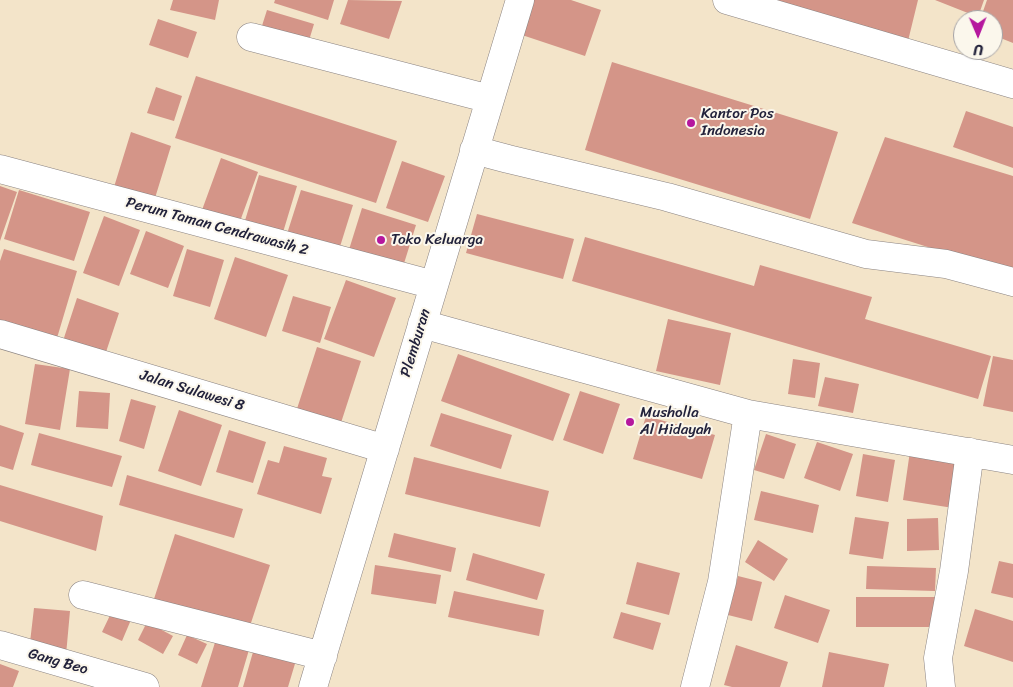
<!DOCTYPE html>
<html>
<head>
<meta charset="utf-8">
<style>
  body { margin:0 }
  #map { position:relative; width:1013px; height:687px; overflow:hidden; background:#f3e4c9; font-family:Sriracha,sans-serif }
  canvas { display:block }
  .north { position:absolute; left:953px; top:10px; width:50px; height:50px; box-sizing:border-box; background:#fbf7ec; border:1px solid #a4a2a5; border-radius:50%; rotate:179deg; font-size:14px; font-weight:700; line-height:20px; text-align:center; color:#22223b }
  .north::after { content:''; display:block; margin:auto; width:18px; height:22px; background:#b5179e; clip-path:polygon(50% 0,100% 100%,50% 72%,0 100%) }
</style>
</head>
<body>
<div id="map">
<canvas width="1013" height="687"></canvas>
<div class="north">U</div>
</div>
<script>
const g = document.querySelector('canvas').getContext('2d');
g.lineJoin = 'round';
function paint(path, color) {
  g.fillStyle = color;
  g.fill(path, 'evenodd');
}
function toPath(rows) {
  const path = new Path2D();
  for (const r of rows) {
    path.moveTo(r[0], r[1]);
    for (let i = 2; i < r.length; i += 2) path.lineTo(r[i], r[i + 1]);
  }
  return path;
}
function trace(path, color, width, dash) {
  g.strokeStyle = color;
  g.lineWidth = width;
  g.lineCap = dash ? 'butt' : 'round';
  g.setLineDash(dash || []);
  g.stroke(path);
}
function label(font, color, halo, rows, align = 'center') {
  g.font = font + ' Sriracha,sans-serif';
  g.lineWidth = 4;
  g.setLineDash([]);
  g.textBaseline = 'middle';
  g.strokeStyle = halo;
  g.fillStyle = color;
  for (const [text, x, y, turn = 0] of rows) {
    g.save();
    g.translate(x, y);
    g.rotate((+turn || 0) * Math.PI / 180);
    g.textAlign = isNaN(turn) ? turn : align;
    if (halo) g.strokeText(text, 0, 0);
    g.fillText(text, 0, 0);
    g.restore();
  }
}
const building = toPath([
  [173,0,219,0,215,20,170,10],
  [275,0,334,0,328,20,274,3],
  [348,0,402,1,389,39,340,24],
  [534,0,571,0,601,10,585,56,522,35],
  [755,0,918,0,907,45],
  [935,0,984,0,978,17],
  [987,0,1013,0,1013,43,993,35,993,20,980,20],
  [267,10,314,24,307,47,260,32],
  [158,19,197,32,188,58,149,45],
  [612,62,838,132,810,219,585,150],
  [196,76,397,141,376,203,175,138],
  [156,87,182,96,174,121,147,113],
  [966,111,1013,127,1013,168,953,147],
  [131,132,171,146,155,198,114,187],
  [885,137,1013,176,1013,274,852,223],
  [221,158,258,172,239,224,202,210],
  [402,161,445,176,428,222,386,208],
  [259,175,297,186,281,239,243,227],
  [0,186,17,192,0,241],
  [19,190,90,212,74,261,4,239],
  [301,190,353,205,338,253,286,237],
  [362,208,416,225,401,273,347,256],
  [477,214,574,239,563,279,466,253],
  [104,216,140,230,119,286,83,273],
  [146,231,184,246,168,288,130,274],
  [585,237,754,286,760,265,872,297,865,319,991,356,978,399,572,281],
  [4,249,77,271,57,338,0,321,0,261],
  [187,249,224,260,210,307,173,296],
  [235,257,288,275,266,337,214,319],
  [346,280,396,298,374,357,324,339],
  [293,296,331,307,320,343,282,331],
  [77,298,119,313,103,361,61,347],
  [668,319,731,333,720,385,656,371],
  [317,347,361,361,338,432,294,418],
  [458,354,570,394,553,441,441,401],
  [993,356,1013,360,1013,412,983,406],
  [793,359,820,363,815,398,788,394],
  [35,364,70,369,60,430,25,424],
  [825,377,859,384,853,413,818,406],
  [79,391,110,393,108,429,76,427],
  [580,391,620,404,603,454,563,440],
  [131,399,156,406,144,449,119,441],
  [179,410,222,425,201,486,158,471],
  [441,413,512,435,501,469,430,446],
  [646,416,715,435,702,479,633,459],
  [0,425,24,433,13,470,0,466],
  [229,430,266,442,253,483,216,472],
  [39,433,122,456,112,487,31,465],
  [766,434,796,444,784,479,754,470],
  [817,442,853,454,840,491,804,478],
  [284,446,327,458,322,476,332,478,321,514,257,494,268,460,279,463],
  [910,451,960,459,953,508,903,500],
  [863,454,895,460,888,502,856,496],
  [414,457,549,491,540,527,405,494],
  [127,475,243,509,234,538,119,505],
  [0,485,103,516,96,551,0,521],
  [761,491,819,505,813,533,754,520],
  [855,517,889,522,883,559,849,554],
  [938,518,939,550,907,551,907,519],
  [394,533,456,548,451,572,388,557],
  [175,534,270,565,248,632,153,602],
  [758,540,788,559,774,581,745,562],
  [473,553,545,574,537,600,466,580],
  [999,561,1013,564,1013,598,991,593],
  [637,562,680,573,669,615,626,604],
  [375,565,441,575,436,604,371,594],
  [867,566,936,568,935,591,866,589],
  [738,576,762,582,752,621,728,615],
  [454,591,544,610,539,636,448,617],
  [785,595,830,610,818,643,774,628],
  [856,597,941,597,940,627,856,627],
  [114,607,133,615,122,641,102,632],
  [34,608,70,611,66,655,29,651],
  [975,609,1013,621,1013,662,964,646],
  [621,612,661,623,653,650,613,638],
  [147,622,173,636,163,654,138,640],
  [218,633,251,643,238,687,201,687],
  [187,635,207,644,197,664,178,655],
  [255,645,297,657,288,687,243,687],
  [736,645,788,662,780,687,732,687,724,685],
  [829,652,889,664,884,687,822,687],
  [0,664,19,671,13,687,0,687]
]);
const minor = toPath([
  [727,0,1013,84],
  [251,37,490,99],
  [474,150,508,159,667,197,866,254,946,264,1013,282],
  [0,169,434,285],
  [422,324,748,414,1013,460],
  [0,334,385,449],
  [83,595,323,656],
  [0,645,145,687],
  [313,687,520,0],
  [695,687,722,582,748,414],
  [941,687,938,658,954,571,970,452]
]);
const markers = [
  [691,123,5,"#b5179e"],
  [381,240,5,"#b5179e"],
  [630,422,5,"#b5179e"]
];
const poiNames = [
  ["Kantor Pos",701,114],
  ["Indonesia",701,131],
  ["Toko Keluarga",391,240],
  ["Musholla",640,413],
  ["Al Hidayah",640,430]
];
const streetNames = [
  ["Perum Taman Cendrawasih 2",217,227,15],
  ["Plemburan",416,343,-73],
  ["Jalan Sulawesi 8",192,391,17],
  ["Gang Beo",58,662,16]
];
paint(building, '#d49588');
trace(minor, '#8a8382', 29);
trace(minor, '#fff', 28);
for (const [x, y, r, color] of markers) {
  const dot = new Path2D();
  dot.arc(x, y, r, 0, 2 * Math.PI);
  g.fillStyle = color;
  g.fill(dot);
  trace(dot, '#fbf7ec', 2);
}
label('15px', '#22223b', '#fbf7ec', poiNames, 'left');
label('15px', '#22223b', '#fbf7ec', streetNames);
</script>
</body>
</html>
